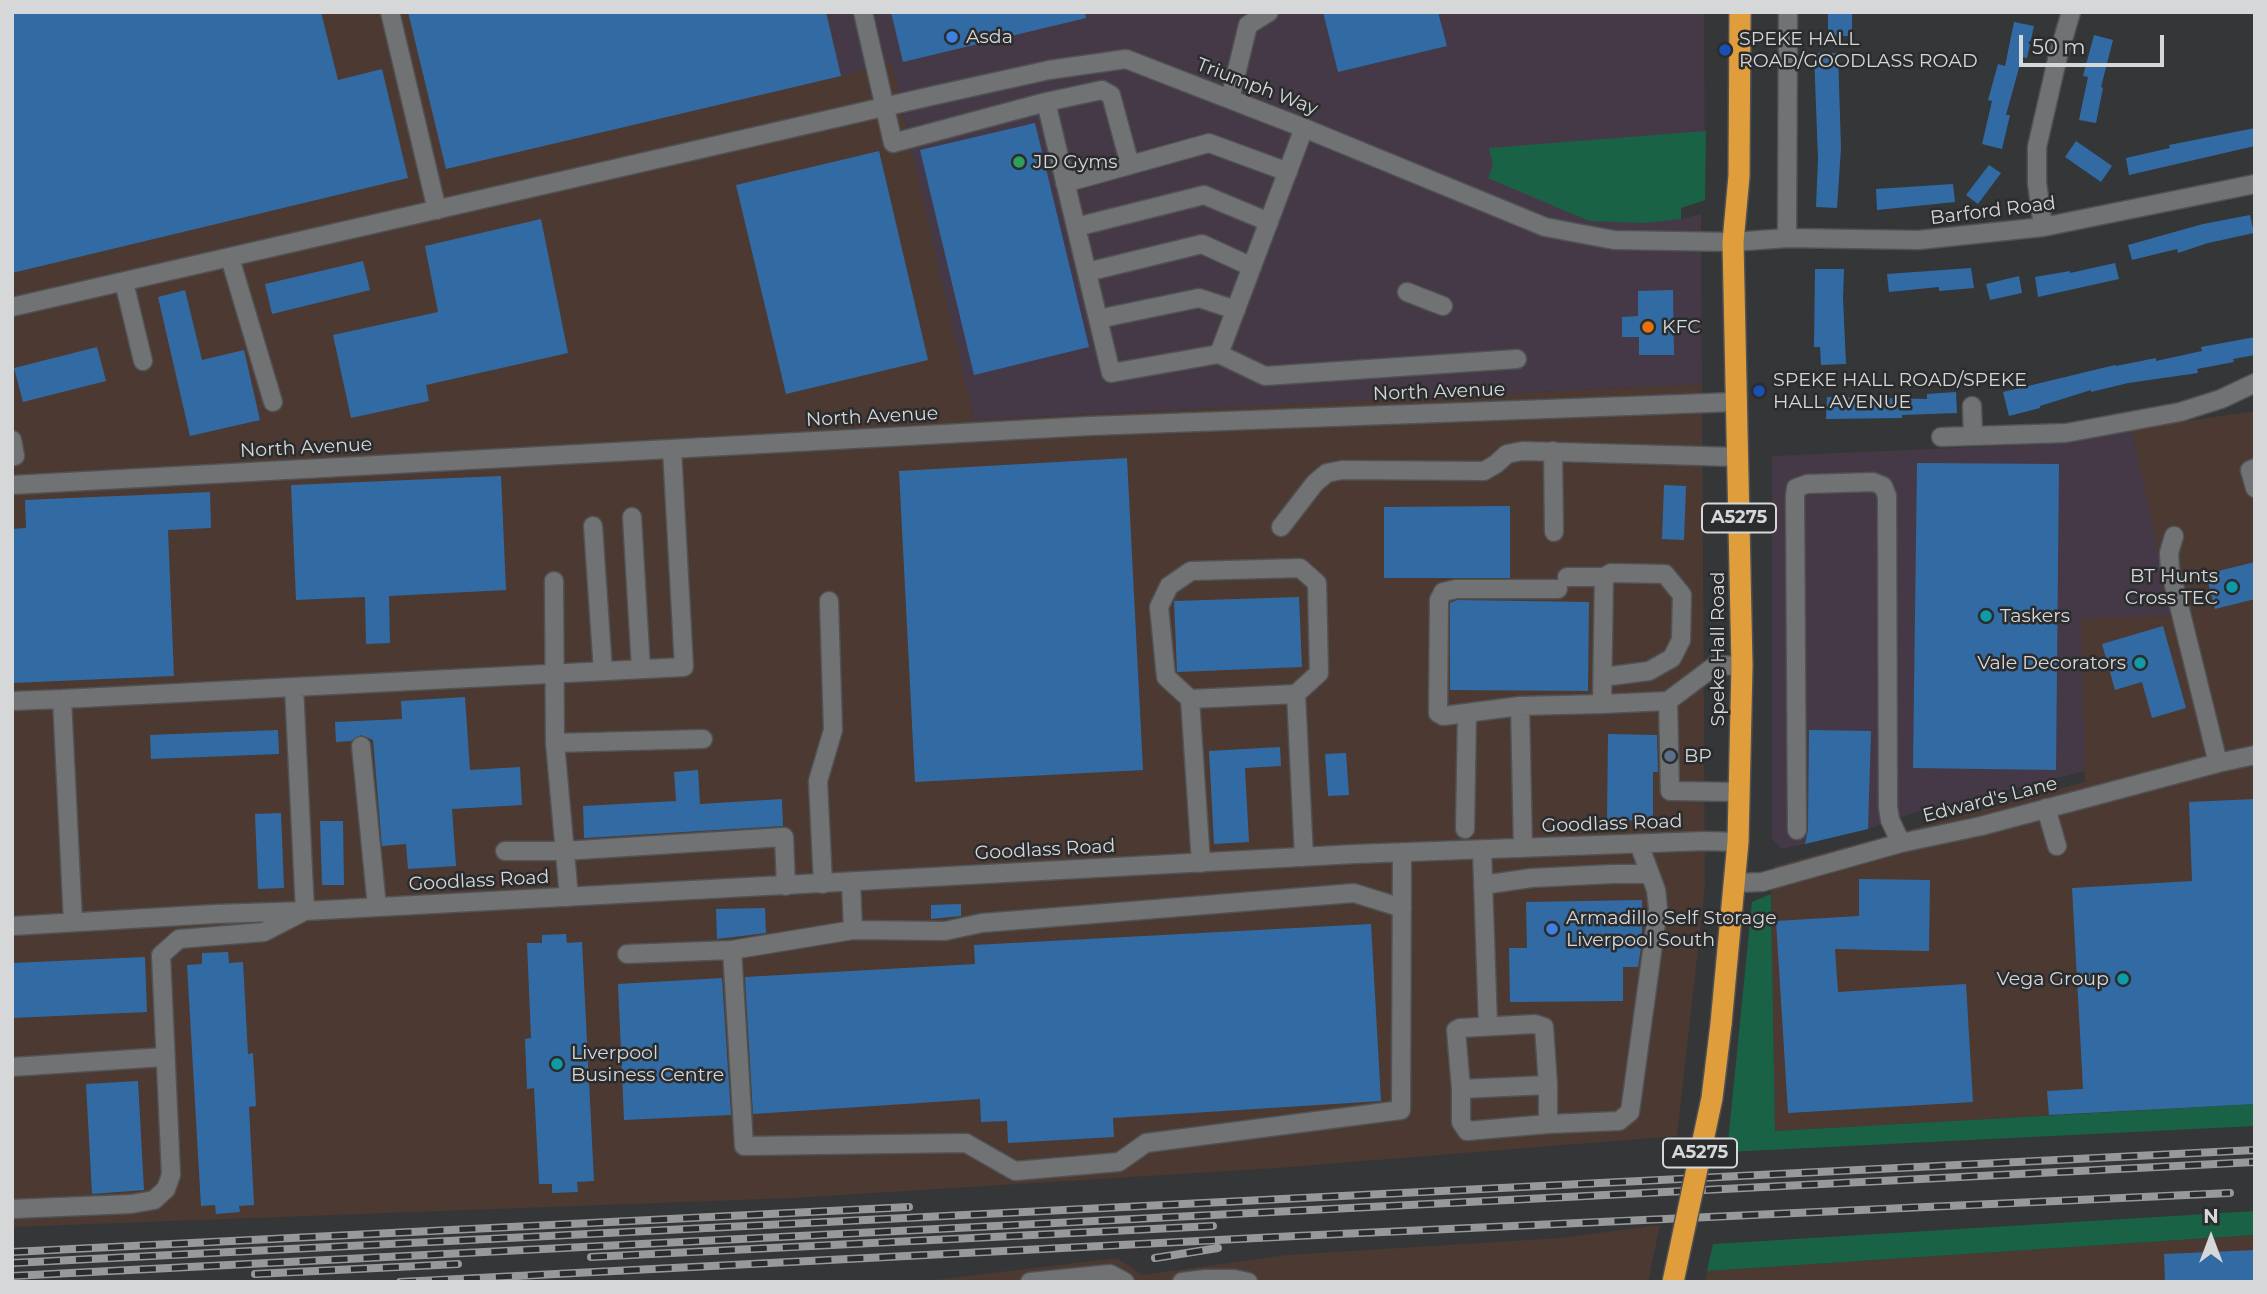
<!DOCTYPE html>
<html>
<head>
<meta charset="utf-8">
<style>
  body { margin:0 }
  #map { position:relative; width:2267px; height:1294px; overflow:hidden; background:#353638; font-family:Montserrat,sans-serif }
  canvas { display:block }
  .frame { position:absolute; inset:0; border:14px solid #d6d7d8; pointer-events:none }
  .north { position:absolute; left:2176px; top:1203px; width:70px; height:70px; -webkit-text-stroke:5px #2b2c2e; paint-order:stroke; rotate:0deg; font-size:19px; font-weight:700; line-height:28px; text-align:center; color:#d6d7d8 }
  .north::after { content:''; display:block; margin:auto; width:24px; height:32px; background:#d6d7d8; clip-path:polygon(50% 0,100% 100%,50% 72%,0 100%) }
  .scale { position:absolute; left:2019px; top:35px; width:145px; height:32px; box-sizing:border-box; border:4px solid #d6d7d8; border-top:0; padding-left:9px; font-size:21px; line-height:24px; white-space:nowrap; color:#d6d7d8; -webkit-text-stroke:5px #2b2c2e; paint-order:stroke }
</style>
</head>
<body>
<div id="map">
<canvas width="2267" height="1294"></canvas>
<div class="frame"></div>
<div class="north">N</div>
<div class="scale">50 m</div>
</div>
<script>
const g = document.querySelector('canvas').getContext('2d');
g.lineJoin = 'round';
function paint(path, color) {
  g.fillStyle = color;
  g.fill(path, 'evenodd');
}
function toPath(rows) {
  const path = new Path2D();
  for (const r of rows) {
    path.moveTo(r[0], r[1]);
    for (let i = 2; i < r.length; i += 2) path.lineTo(r[i], r[i + 1]);
  }
  return path;
}
function trace(path, color, width, dash) {
  g.strokeStyle = color;
  g.lineWidth = width;
  g.lineCap = dash ? 'butt' : 'round';
  g.setLineDash(dash || []);
  g.stroke(path);
}
function label(font, color, halo, rows, align = 'center') {
  g.font = font + ' Montserrat,sans-serif';
  g.lineWidth = 5;
  g.setLineDash([]);
  g.textBaseline = 'middle';
  g.strokeStyle = halo;
  g.fillStyle = color;
  for (const [text, x, y, turn = 0] of rows) {
    g.save();
    g.translate(x, y);
    g.rotate((+turn || 0) * Math.PI / 180);
    g.textAlign = isNaN(turn) ? turn : align;
    if (halo) g.strokeText(text, 0, 0);
    g.fillText(text, 0, 0);
    g.restore();
  }
}
const commercial = toPath([
  [408,12,1704,12,1705,200,1681,208,1681,219,1701,214,1702,384,974,420,892,65,446,169],
  [2132,429,2172,616,2082,619,2085,771,1913,813,1868,829,1782,849,1772,839,1772,456,2071,443]
]);
const industrial = toPath([
  [12,12,827,12,841,76,892,64,974,420,1702,384,1705,886,1677,1136,1277,1168,793,1198,12,1227],
  [2255,411,2255,1104,1775,1131,1771,894,1774,866,2085,782,2081,618,2172,616,2132,429],
  [1660,1225,1648,1282,917,1282,1117,1258,1142,1275,1287,1255,1560,1238],
  [2255,1235,2255,1282,1705,1282,1707,1271]
]);
const green = toPath([
  [1706,131,1705,200,1681,208,1681,219,1645,223,1589,221,1488,178,1493,165,1489,148],
  [1771,894,1775,1131,2255,1104,2255,1126,1727,1152,1752,902],
  [2255,1211,2255,1235,1707,1271,1713,1244]
]);
const building = toPath([
  [12,12,321,12,338,80,382,69,408,178,12,273],
  [408,12,826,12,841,76,446,169],
  [891,12,1085,12,1086,18,903,62],
  [1323,12,1438,12,1447,46,1338,72],
  [1828,12,1852,12,1852,36,1828,36],
  [2014,22,2034,26,2027,58,2022,57,2006,115,2010,115,2002,149,1982,144,1992,101,1988,100,1998,64,2005,66],
  [2094,35,2113,40,2101,87,2103,88,2096,123,2079,120,2088,77,2083,76],
  [1814,53,1838,53,1841,148,1837,208,1816,207,1818,159],
  [1035,123,1089,347,974,375,920,150],
  [2255,128,2255,146,2129,175,2126,158,2170,148,2169,145],
  [2076,141,2112,166,2101,182,2065,157],
  [879,151,928,360,786,394,736,185],
  [1989,165,2001,173,1978,204,1966,195],
  [1953,184,1955,202,1877,210,1876,189],
  [2250,215,2254,233,2208,243,2178,253,2177,249,2132,260,2128,245,2203,224],
  [541,219,568,353,426,385,429,401,351,418,333,335,438,312,425,246],
  [363,261,370,290,272,314,265,284],
  [2115,263,2119,279,2038,297,2035,277,2070,271,2070,273],
  [1971,268,1974,288,1939,291,1939,287,1889,292,1887,274],
  [1815,269,1844,269,1843,298,1846,364,1821,365,1820,347,1814,347],
  [2019,276,2022,293,1990,300,1986,284],
  [185,290,202,360,244,350,260,420,190,436,158,297],
  [1673,290,1674,355,1639,355,1639,337,1622,337,1622,317,1638,316,1638,291],
  [2255,337,2255,355,2233,359,2234,362,2197,369,2198,373,2128,383,2091,392,2091,390,2040,406,2040,408,2009,416,2003,392,2115,365,2116,366,2156,358,2156,361,2202,351,2201,347],
  [97,347,106,381,23,402,14,368],
  [1956,392,1957,413,1902,415,1902,418,1826,419,1827,397,1927,399,1927,394],
  [1127,458,1143,770,915,782,899,471],
  [1917,463,2059,464,2056,770,1913,768],
  [501,476,506,590,389,596,390,643,366,644,365,597,296,600,291,485],
  [1664,485,1686,486,1684,540,1662,539],
  [210,492,211,528,168,530,174,676,12,683,12,529,26,528,25,500],
  [1510,506,1510,578,1384,578,1384,507],
  [2255,562,2255,599,2215,609,2206,574],
  [1299,597,1302,667,1177,672,1174,601],
  [1457,600,1589,602,1588,691,1450,690,1450,603],
  [2163,626,2186,708,2152,718,2142,682,2115,690,2102,644],
  [465,697,470,770,520,767,522,805,452,809,456,866,408,869,406,844,382,846,373,740,361,735,351,741,336,742,335,722,402,719,401,701],
  [278,730,279,754,151,759,150,735],
  [1809,730,1871,731,1868,829,1805,844,1808,830],
  [1608,734,1657,735,1658,772,1653,772,1653,821,1607,820],
  [1280,747,1281,766,1245,768,1249,842,1214,844,1209,751],
  [1346,753,1349,795,1328,796,1325,754],
  [698,770,700,804,782,799,783,826,584,838,583,806,676,801,674,772],
  [2255,799,2255,1104,2049,1115,2047,1091,2083,1089,2072,888,2192,881,2189,802],
  [281,813,284,888,258,889,255,814],
  [320,821,343,821,344,885,322,885],
  [1859,879,1930,880,1929,951,1835,949,1838,992,1966,984,1973,1102,1788,1113,1776,921,1859,916],
  [1642,900,1642,941,1638,967,1623,967,1623,1001,1510,1002,1509,948,1527,948,1526,902],
  [961,904,961,916,931,919,931,905],
  [765,908,766,933,717,939,716,909],
  [1371,924,1381,1101,1113,1118,1114,1137,1008,1143,1007,1121,981,1122,980,1099,753,1114,745,977,975,964,974,945],
  [566,934,567,943,582,942,594,1181,577,1182,578,1192,552,1193,552,1184,539,1184,534,1088,527,1089,525,1039,531,1038,527,943,542,943,542,935],
  [228,952,229,963,243,962,248,1054,253,1053,256,1106,249,1107,254,1205,239,1206,240,1212,216,1214,215,1205,201,1206,187,965,202,964,202,953],
  [145,957,147,1012,12,1018,12,963],
  [722,978,731,1115,624,1120,618,984],
  [138,1081,144,1190,92,1194,86,1084],
  [2255,1250,2255,1282,2165,1282,2164,1254]
]);
const minor = toPath([
  [390,12,437,210],
  [863,12,893,143,1046,102,1102,90,1111,95,1130,165],
  [1230,99,1248,25,1269,12],
  [1046,102,1111,373,1219,354],
  [1304,128,1219,354,1265,376,1517,359],
  [1065,183,1209,143,1288,172],
  [1076,227,1204,195,1269,222],
  [2043,227,2037,183,2037,147,2057,60,2071,12],
  [1787,238,1788,12],
  [230,258,273,402],
  [1087,272,1202,244,1252,267],
  [124,282,143,361],
  [1407,292,1443,306],
  [12,307,936,95,1049,70,1126,59,1304,128,1545,227,1614,240,1733,242,1787,238,1919,240,2043,227,2255,184],
  [1098,319,1199,298,1236,310],
  [1972,406,1973,436],
  [1941,437,2066,433,2180,412,2221,399,2255,383],
  [12,440,15,456,12,456],
  [1553,451,1554,532],
  [2255,468,2250,470,2255,488],
  [12,485,1090,426,1735,402],
  [632,517,641,669],
  [593,526,603,671],
  [1281,527,1315,483,1327,473,1342,470,1484,471,1496,464,1507,454,1522,451,1737,457],
  [2174,536,2169,553,2170,569,2218,763],
  [1567,577,1604,577,1611,573,1665,574,1682,595,1681,640,1672,658,1649,671,1603,677],
  [1604,577,1602,704,1668,701],
  [554,581,555,743],
  [294,687,684,667,672,449],
  [1190,699,1166,677,1159,607,1169,586,1191,571,1300,568,1317,583,1319,673,1296,694],
  [12,701,62,699],
  [1520,706,1443,716,1438,713,1439,600,1443,592,1456,589,1558,589],
  [361,746,377,907],
  [1739,792,1670,791,1668,701,1716,665,1742,666],
  [2046,808,2057,846],
  [1465,829,1467,713],
  [1797,830,1795,497,1796,488,1807,484,1873,482,1883,486,1887,496,1888,807,1890,820,1901,843],
  [1523,848,1520,706,1602,704],
  [1482,850,1488,1026],
  [505,851,563,851,784,837,786,886],
  [1201,863,1190,699,1296,694,1304,857],
  [851,882,853,930],
  [1735,883,1762,882,1901,843,1981,826,2218,763,2255,755],
  [823,884,818,781,833,730,829,601],
  [1483,885,1531,878,1613,874,1650,874],
  [569,897,555,743,703,739],
  [1402,908,1354,893,982,923,945,931,853,930,732,950,744,1146,966,1143,1015,1171,1119,1162,1146,1143,1401,1110,1402,852],
  [12,926,215,914,305,911,294,687,62,699,73,922],
  [627,954,732,950],
  [12,1067,164,1057],
  [1461,1089,1461,1122,1467,1131,1548,1124,1548,1085,1544,1027,1535,1024,1460,1028,1456,1030,1461,1089,1548,1085],
  [1548,1124,1619,1121,1630,1112,1658,908,1656,890,1639,844],
  [12,1209,131,1204,154,1200,166,1189,171,1175,161,955,179,939,264,932,305,911,1355,854,1705,841,1738,842],
  [1030,1282,1110,1274,1125,1282],
  [1182,1282,1206,1279,1234,1279,1248,1282]
]);
const highway = toPath([
  [1721,1024,1738,842,1742,666,1733,242,1739,176,1740,12]
]);
const rail = toPath([
  [12,1252,909,1207],
  [591,1257,1213,1226],
  [1155,1258,1218,1248],
  [12,1263,2255,1150],
  [255,1274,458,1264],
  [12,1276,2255,1162],
  [400,1282,1296,1236,2230,1193]
]);
const highwayBridge = toPath([
  [1673,1282,1712,1098,1721,1024]
]);
const markers = [
  [952,37,7,"#3f7fe0"],
  [1725,50,7,"#1a4fb4"],
  [1019,162,7,"#2e9e5b"],
  [1648,327,7,"#e8710a"],
  [1759,391,7,"#1a4fb4"],
  [2232,587,7,"#0f9aa8"],
  [1986,616,7,"#0f9aa8"],
  [2140,663,7,"#0f9aa8"],
  [1670,756,7,"#5c6f8a"],
  [1552,929,7,"#3f7fe0"],
  [2123,979,7,"#0f9aa8"],
  [557,1064,7,"#0f9aa8"]
];
const shields = [
  [1739,518,74],
  [1700,1153,74]
];
const shieldNames = [
  ["A5275",1739,518],
  ["A5275",1700,1153]
];
const poiNames = [
  ["Asda",966,37],
  ["SPEKE HALL",1739,39],
  ["ROAD/GOODLASS ROAD",1739,61],
  ["JD Gyms",1033,162],
  ["KFC",1662,327],
  ["SPEKE HALL ROAD/SPEKE",1773,380],
  ["HALL AVENUE",1773,402],
  ["BT Hunts",2218,576,"right"],
  ["Cross TEC",2218,598,"right"],
  ["Taskers",2000,616],
  ["Vale Decorators",2126,663,"right"],
  ["BP",1684,756],
  ["Armadillo Self Storage",1566,918],
  ["Liverpool South",1566,940],
  ["Vega Group",2109,979,"right"],
  ["Liverpool",571,1053],
  ["Business Centre",571,1075]
];
const streetNames = [
  ["Triumph Way",1257,87,21],
  ["Barford Road",1993,211,-7],
  ["North Avenue",1439,392,-2],
  ["North Avenue",872,417,-3],
  ["North Avenue",306,448,-3],
  ["Speke Hall Road",1718,649,-90],
  ["Edward's Lane",1990,800,-14],
  ["Goodlass Road",1612,824,-2],
  ["Goodlass Road",1045,850,-3],
  ["Goodlass Road",479,881,-3]
];
paint(commercial, '#453948');
paint(industrial, '#4c3932');
paint(green, '#196246');
paint(building, '#326ba3');
trace(minor, '#505254', 21);
trace(highway, '#505254', 24);
trace(minor, '#707274', 18);
trace(highway, '#df9d3b', 21);
trace(rail, '#98999b', 8);
trace(rail, '#2b2c2e', 5, [16]);
trace(highwayBridge, '#505254', 24, []);
trace(highwayBridge, '#df9d3b', 21);
for (const [x, y, r, color] of markers) {
  const dot = new Path2D();
  dot.arc(x, y, r, 0, 2 * Math.PI);
  g.fillStyle = color;
  g.fill(dot);
  trace(dot, '#2b2c2e', 2.5);
}
for (const [x, y, w] of shields) {
  const box = new Path2D();
  box.roundRect(x - w / 2, y - 14.5, w, 29, 5);
  g.fillStyle = '#2b2c2e';
  g.fill(box);
  trace(box, '#d6d7d8', 2);
}
label('bold 18px', '#d6d7d8', null, shieldNames);
label('19px', '#d6d7d8', '#2b2c2e', poiNames, 'left');
label('19px', '#d6d7d8', '#2b2c2e', streetNames);
</script>
</body>
</html>
